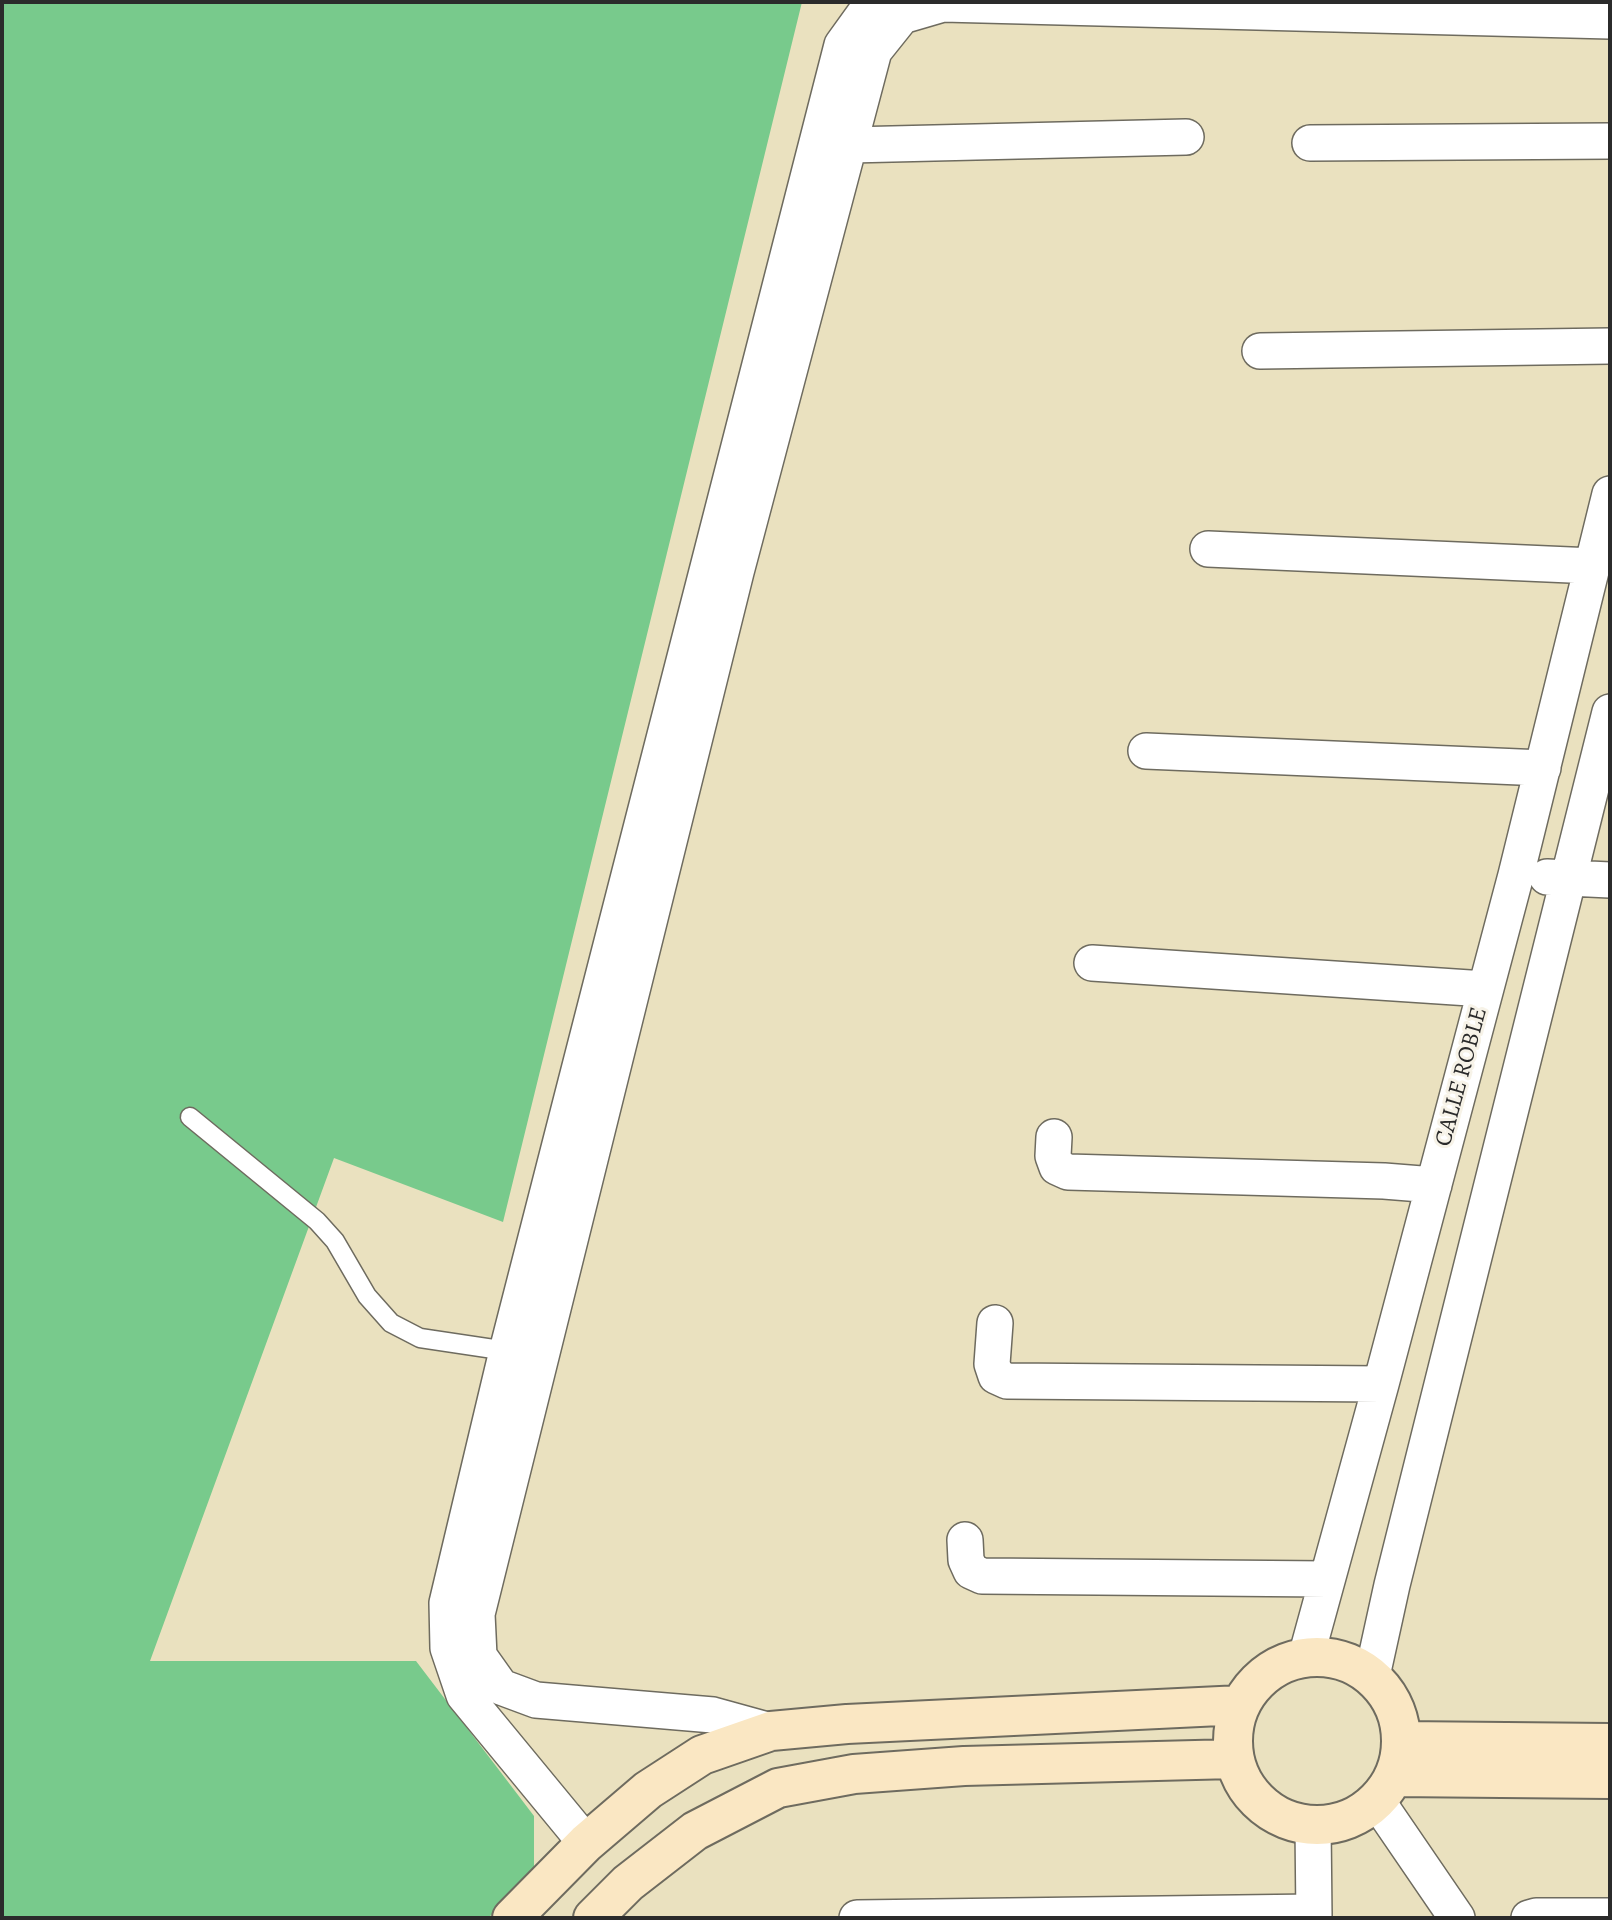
<!DOCTYPE html>
<html>
<head>
<meta charset="utf-8">
<style>
  body { margin:0 }
  #map { position:relative; width:1612px; height:1920px; overflow:hidden; background:#eae1bf; font-family:Alegreya,serif }
  canvas { display:block }
  .frame { position:absolute; inset:0; border:4px solid #2b2b2b; pointer-events:none }
</style>
</head>
<body>
<div id="map">
<canvas width="1612" height="1920"></canvas>
<div class="frame"></div>
</div>
<script>
const g = document.querySelector('canvas').getContext('2d');
g.lineJoin = 'round';
function paint(path, color) {
  g.fillStyle = color;
  g.fill(path, 'evenodd');
}
function toPath(rows) {
  const path = new Path2D();
  for (const r of rows) {
    if (r.length === 3) {
      path.moveTo(r[0] + r[2], r[1]);
      path.arc(r[0], r[1], r[2], 0, 2 * Math.PI);
      continue;
    }
    path.moveTo(r[0], r[1]);
    for (let i = 2; i < r.length; i += 2) path.lineTo(r[i], r[i + 1]);
  }
  return path;
}
function trace(path, color, width, dash) {
  g.strokeStyle = color;
  g.lineWidth = width;
  g.lineCap = dash ? 'butt' : 'round';
  g.setLineDash(dash || []);
  g.stroke(path);
}
function label(font, color, halo, rows, align = 'center') {
  g.font = font + ' Alegreya,serif';
  g.lineWidth = 6;
  g.setLineDash([]);
  g.textBaseline = 'middle';
  g.strokeStyle = halo;
  g.fillStyle = color;
  for (const [text, x, y, turn = 0] of rows) {
    g.save();
    g.translate(x, y);
    g.rotate((+turn || 0) * Math.PI / 180);
    g.textAlign = isNaN(turn) ? turn : align;
    if (halo) g.strokeText(text, 0, 0);
    g.fillText(text, 0, 0);
    g.restore();
  }
}
const green = toPath([
  [2,2,802,2,503,1222,334,1158,150,1661,416,1661,534,1816,534,1875,488,1918,2,1918]
]);
const lane = toPath([
  [190,1117,317,1221,335,1241,367,1296,391,1323,420,1338,507,1351]
]);
const street = toPath([
  [1310,143,1610,141],
  [850,145,1186,137],
  [1260,351,1610,346],
  [1208,549,1593,566],
  [1146,751,1543,768],
  [1547,877,1610,880],
  [1092,963,1485,989],
  [1054,1137,1053,1156,1057,1167,1068,1172,1384,1181,1434,1185],
  [995,1323,992,1364,996,1376,1007,1381,1381,1384],
  [965,1540,966,1560,971,1571,982,1576,1327,1579],
  [1306,1657,1381,1384,1516,875,1610,494],
  [1372,1676,1392,1585,1610,712],
  [771,1731,713,1715,536,1700,501,1687,479,1656,477,1614,736,572,874,51,902,16,943,4,1610,21],
  [1377,1801,1457,1918],
  [1313,1825,1314,1918],
  [586,1843,464,1695,448,1648,447,1603,507,1351,842,45,873,2],
  [857,1918,1314,1912],
  [1529,1918,1536,1916,1610,1916]
]);
const secondary = toPath([
  [1317,1741,84],
  [1402,1741,1610,1743],
  [1394,1777,1610,1779],
  [512,1918,586,1843,648,1790,702,1755,771,1731,847,1724,1241,1705],
  [593,1918,628,1883,695,1831,778,1788,854,1774,964,1766,1234,1759]
]);
const streetNames = [
  ["CALLE ROBLE",1462,1077,-75]
];
paint(green, '#78ca8c');
trace(lane, '#6e6b5f', 21);
trace(street, '#6e6b5f', 38);
trace(secondary, '#6e6b5f', 42);
trace(lane, '#fff', 18);
trace(street, '#fff', 35);
trace(secondary, '#fae7c3', 38);
label('24px', '#2b2b2b', '#f7f3e8', streetNames);
</script>
</body>
</html>
